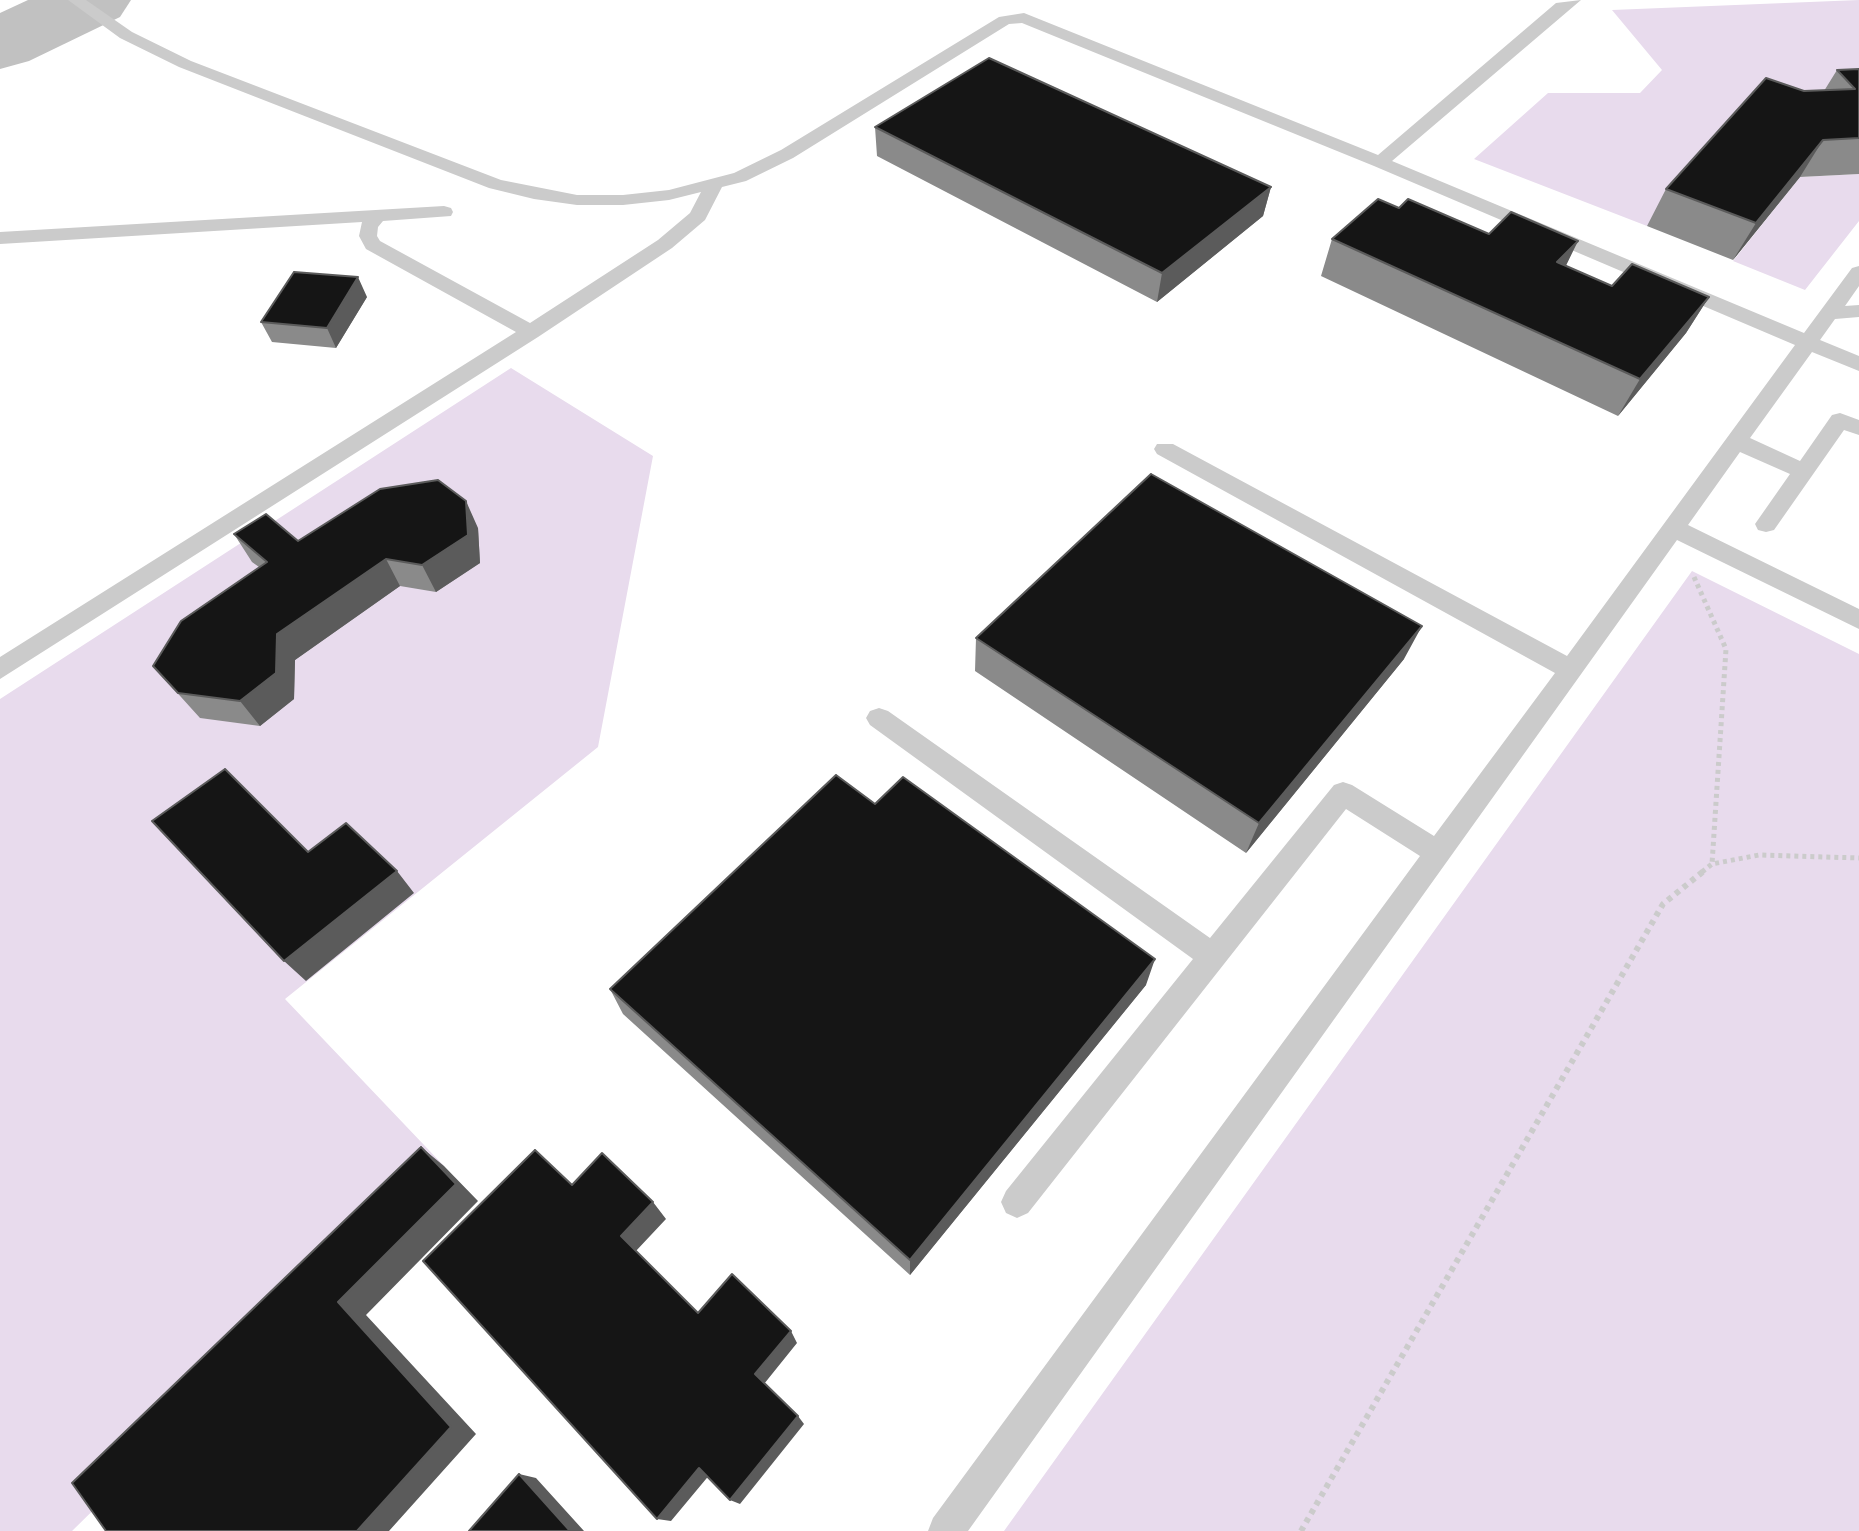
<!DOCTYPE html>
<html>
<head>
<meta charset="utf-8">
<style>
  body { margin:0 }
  canvas { display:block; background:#fff }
</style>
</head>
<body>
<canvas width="1859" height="1531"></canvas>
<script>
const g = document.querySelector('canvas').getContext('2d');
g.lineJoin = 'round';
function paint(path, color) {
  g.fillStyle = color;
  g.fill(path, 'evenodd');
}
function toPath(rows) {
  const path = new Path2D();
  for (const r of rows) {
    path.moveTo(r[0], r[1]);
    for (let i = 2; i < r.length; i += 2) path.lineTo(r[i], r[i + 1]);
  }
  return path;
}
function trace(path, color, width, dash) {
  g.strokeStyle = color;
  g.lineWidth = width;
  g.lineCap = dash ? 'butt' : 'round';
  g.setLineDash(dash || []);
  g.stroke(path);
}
const green = toPath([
  [1859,0,1859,105,1745,115,1647,226,1474,159,1548,93,1640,93,1662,70,1612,10],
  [1859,174,1859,221,1805,290,1733,261,1800,177],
  [511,368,653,456,598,747,285,999,444,1166,72,1531,0,1531,0,699],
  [1692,571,1859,654,1859,1531,1004,1531]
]);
const taxiway = toPath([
  [28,0,131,0,120,17,29,61,0,69,0,13,28,0]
]);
const pathFar1 = toPath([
  [1694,577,1726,649,1712,864],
  [1702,872,1712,864,1759,855,1859,858]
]);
const path = toPath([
  [1301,1531,1663,904,1705,870]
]);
const service = toPath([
  [68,0,86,0,132,32,191,61,501,180,577,195,623,195,669,190,734,173,781,150,999,17,1024,13,1378,155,1556,3,1581,0,1392,161,1804,333,1852,268,1859,266,1859,286,1845,306,1859,305,1859,317,1835,319,1820,340,1859,356,1859,371,1812,352,1750,438,1800,461,1832,415,1840,413,1859,420,1859,435,1844,430,1774,530,1766,532,1758,530,1755,524,1790,474,1740,452,1688,525,1859,609,1859,629,1677,540,968,1531,928,1531,933,1518,1420,856,1346,809,1028,1213,1017,1218,1006,1213,1001,1202,1006,1191,1193,959,870,725,866,718,870,711,879,708,888,711,1210,938,1334,785,1343,782,1352,785,1434,836,1555,673,1157,454,1154,449,1157,444,1173,444,1567,656,1795,345,1374,166,1022,23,1009,24,793,158,746,181,722,187,705,220,672,248,538,337,0,679,0,657,516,332,366,249,359,236,362,222,0,244,0,232,444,206,451,208,453,212,451,216,383,221,378,227,377,236,380,241,530,323,658,240,690,213,701,192,669,200,623,205,577,205,534,199,489,188,179,67,120,38,68,0]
]);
const wall = toPath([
  [1859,69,1859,174,1800,177,1733,260,1647,226,1666,189,1804,91,1824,91,1837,70],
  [875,127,1271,187,1263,216,1157,302,877,156],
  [1399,208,1566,266,1612,286,1709,297,1686,333,1618,416,1321,276,1332,239],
  [367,297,336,348,272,342,261,322],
  [478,528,480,563,436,592,400,586,295,660,294,699,260,726,200,718,153,666,259,567,252,562,234,534,298,541],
  [976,638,1404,659,1246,853,975,671],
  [875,804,1146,985,910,1275,623,1014,610,989]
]);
const shadedWall = toPath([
  [1823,140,1800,177,1733,260,1756,223],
  [1271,187,1263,216,1157,302,1162,273],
  [1578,241,1560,278,1557,262],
  [358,277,367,297,336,348,327,328],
  [1709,297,1686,333,1618,416,1640,379],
  [466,501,478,528,480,563,436,592,422,565],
  [386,559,400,586,295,660,294,699,260,726,240,701,277,634],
  [1422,626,1404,659,1246,853,1259,823],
  [397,871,414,893,306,981,284,961],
  [1155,959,1146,985,910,1275,910,1260],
  [421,1147,444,1166,478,1201,366,1315,476,1434,389,1531,357,1531,338,1302],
  [653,1202,666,1219,635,1252,621,1236],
  [791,1331,797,1343,764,1384,755,1374],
  [798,1416,804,1424,740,1504,730,1500],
  [699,1468,711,1473,671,1521,657,1519],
  [519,1474,536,1478,584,1531,570,1531]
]);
const building = toPath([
  [989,58,1271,187,1162,273,875,127,989,58],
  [1859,69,1859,138,1823,140,1756,223,1666,189,1766,78,1804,91,1855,89,1837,70,1859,69],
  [1378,199,1399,208,1408,199,1489,234,1511,212,1578,241,1557,262,1612,286,1632,264,1709,297,1640,379,1332,239,1378,199],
  [294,272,358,277,327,328,261,322,294,272],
  [1151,474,1422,626,1259,823,976,638,1151,474],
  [438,480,466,501,468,535,422,565,386,559,277,634,276,673,240,701,178,693,153,666,181,621,267,562,234,534,266,514,298,541,380,489,438,480],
  [225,769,308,852,346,823,397,871,284,961,152,821,225,769],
  [836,775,875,804,903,777,1155,959,910,1260,610,989,836,775],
  [421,1147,456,1184,338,1302,451,1427,357,1531,106,1531,72,1483,421,1147],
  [535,1150,572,1185,602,1153,653,1202,621,1236,698,1313,732,1274,791,1331,755,1374,798,1416,730,1500,699,1468,657,1519,423,1261,535,1150],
  [519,1474,570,1531,469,1531,519,1474]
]);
paint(green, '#e8dbed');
paint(taxiway, '#c1c1c1');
trace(pathFar1, '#cbcbcb', 5, [4, 4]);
trace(path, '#cbcbcb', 6, [5, 5]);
paint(service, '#cbcbcb');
paint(wall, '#8a8a8a');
paint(shadedWall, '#5b5b5b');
paint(building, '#151515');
trace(building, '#5b5b5b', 2);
</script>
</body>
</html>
